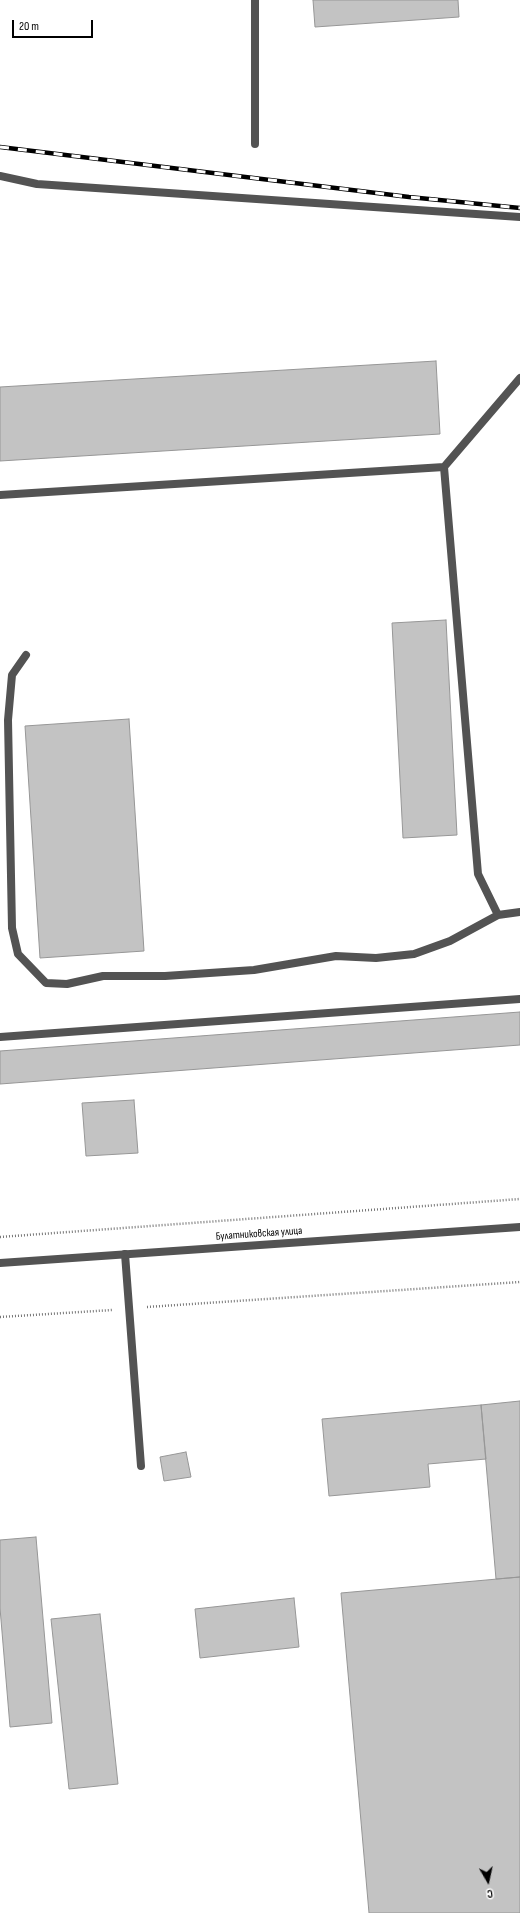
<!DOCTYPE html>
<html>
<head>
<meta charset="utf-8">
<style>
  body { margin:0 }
  #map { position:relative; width:520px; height:1913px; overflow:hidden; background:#fff; font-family:"Sofia Sans Condensed",sans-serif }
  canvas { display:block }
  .north { position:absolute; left:468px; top:1861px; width:40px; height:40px; -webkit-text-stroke:3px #fff; paint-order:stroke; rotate:171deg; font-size:11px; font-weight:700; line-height:16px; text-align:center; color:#000 }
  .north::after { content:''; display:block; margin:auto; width:14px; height:18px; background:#000; clip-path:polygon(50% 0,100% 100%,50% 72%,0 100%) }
  .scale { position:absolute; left:12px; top:20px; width:81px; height:18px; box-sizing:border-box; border:2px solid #000; border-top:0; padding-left:5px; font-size:12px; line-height:14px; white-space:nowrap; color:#000; -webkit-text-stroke:3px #fff; paint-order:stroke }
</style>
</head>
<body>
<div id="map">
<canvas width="520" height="1913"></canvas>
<div class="north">С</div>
<div class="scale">20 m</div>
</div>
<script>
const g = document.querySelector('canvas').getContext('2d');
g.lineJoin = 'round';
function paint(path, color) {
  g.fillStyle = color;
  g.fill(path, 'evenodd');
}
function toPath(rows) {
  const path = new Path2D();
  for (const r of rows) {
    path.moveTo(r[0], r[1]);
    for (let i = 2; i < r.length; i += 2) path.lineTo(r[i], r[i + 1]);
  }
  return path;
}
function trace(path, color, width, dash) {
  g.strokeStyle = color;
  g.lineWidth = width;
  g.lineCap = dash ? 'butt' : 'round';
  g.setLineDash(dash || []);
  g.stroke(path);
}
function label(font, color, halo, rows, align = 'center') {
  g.font = font + ' "Sofia Sans Condensed",sans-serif';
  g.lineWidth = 3;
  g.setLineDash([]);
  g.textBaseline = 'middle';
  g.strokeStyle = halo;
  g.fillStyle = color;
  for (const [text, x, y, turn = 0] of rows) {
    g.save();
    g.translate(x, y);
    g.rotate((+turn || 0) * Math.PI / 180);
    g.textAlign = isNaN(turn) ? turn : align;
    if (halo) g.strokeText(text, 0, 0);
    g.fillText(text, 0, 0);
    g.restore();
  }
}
const building = toPath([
  [313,0,458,0,459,17,315,27,313,0],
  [436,361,440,434,0,461,0,387,436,361],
  [446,620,457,835,403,838,392,623,446,620],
  [129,719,144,951,40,958,25,726,129,719],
  [520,1012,520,1045,0,1084,0,1051,520,1012],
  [134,1100,138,1153,86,1156,82,1103,134,1100],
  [520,1401,520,1577,496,1579,481,1405,520,1401],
  [481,1405,486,1459,428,1464,430,1487,329,1496,322,1419,481,1405],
  [186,1452,191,1477,164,1481,160,1457,186,1452],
  [36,1537,52,1723,10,1727,0,1608,0,1540,36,1537],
  [520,1577,520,1913,369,1913,341,1593,520,1577],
  [294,1598,299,1647,200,1658,195,1609,294,1598],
  [100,1614,118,1784,69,1789,51,1619,100,1614]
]);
const path = toPath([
  [0,1237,520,1199],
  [147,1307,520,1282],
  [0,1317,112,1310]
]);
const lane = toPath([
  [255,0,255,144],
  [0,176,37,184,520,217],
  [444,467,478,874,498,915],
  [0,495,444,467,520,378],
  [26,655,12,675,8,720,12,928,18,954,46,983,67,984,103,976,165,976,254,970,336,956,376,958,414,954,450,941,498,915,520,912],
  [0,1037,520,999],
  [125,1254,141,1466]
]);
const street = toPath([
  [0,1263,520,1227]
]);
const rail = toPath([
  [0,147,409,197,520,208]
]);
const streetNames = [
  ["Булатниковская улица",259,1234,-4]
];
paint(building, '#c3c3c3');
trace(building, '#979797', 1);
trace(path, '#757575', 2.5, [1, 2]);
trace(lane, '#535353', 8);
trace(street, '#535353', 8);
trace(rail, '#000', 4.5);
trace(rail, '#fff', 3, [9]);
label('11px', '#000', '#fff', streetNames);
</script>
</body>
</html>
